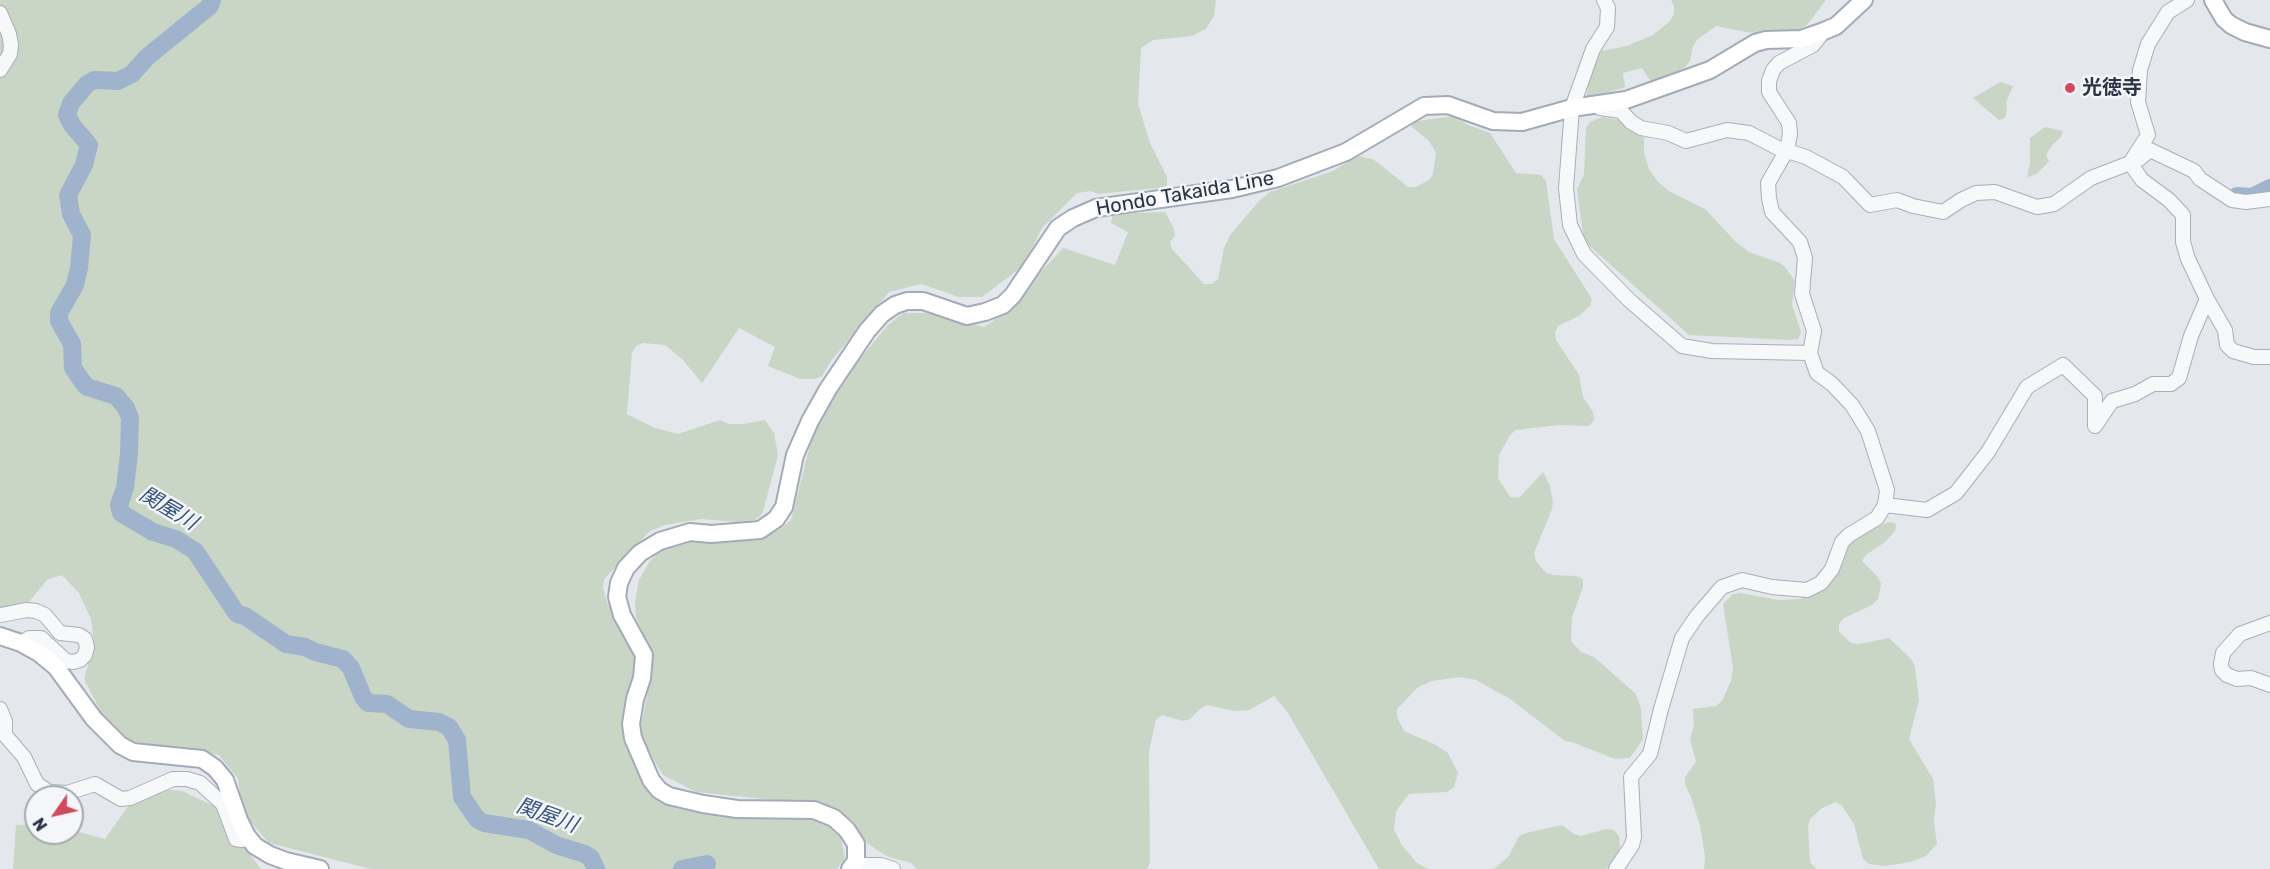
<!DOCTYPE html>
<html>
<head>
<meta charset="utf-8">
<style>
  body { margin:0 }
  #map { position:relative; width:2270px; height:869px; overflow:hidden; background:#e4e7ec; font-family:Rubik,sans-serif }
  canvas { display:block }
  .north { position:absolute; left:24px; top:785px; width:60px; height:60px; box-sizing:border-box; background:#f4f6f9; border:2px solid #a4a8b1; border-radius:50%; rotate:236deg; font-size:16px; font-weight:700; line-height:24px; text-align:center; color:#2b3445 }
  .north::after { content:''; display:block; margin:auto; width:21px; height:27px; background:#d1495b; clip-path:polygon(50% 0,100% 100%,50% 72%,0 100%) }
</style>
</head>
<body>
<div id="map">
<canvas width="2270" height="869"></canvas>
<div class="north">N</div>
</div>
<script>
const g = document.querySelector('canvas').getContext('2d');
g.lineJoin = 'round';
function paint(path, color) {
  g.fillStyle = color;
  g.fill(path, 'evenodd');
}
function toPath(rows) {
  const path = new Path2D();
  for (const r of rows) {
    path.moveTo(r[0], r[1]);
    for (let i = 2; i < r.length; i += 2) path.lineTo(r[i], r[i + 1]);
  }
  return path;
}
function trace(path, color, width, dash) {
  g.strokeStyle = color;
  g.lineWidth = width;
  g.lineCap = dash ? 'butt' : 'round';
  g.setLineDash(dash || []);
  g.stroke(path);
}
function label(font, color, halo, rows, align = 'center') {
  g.font = font + ' Rubik,"Noto Sans JP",sans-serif';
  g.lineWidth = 5;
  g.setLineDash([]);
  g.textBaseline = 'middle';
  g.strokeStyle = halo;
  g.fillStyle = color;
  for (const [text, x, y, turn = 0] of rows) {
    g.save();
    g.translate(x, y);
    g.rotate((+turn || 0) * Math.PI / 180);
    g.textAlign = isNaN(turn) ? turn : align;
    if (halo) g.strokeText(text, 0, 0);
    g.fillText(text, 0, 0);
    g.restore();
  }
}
const green = toPath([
  [0,0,1216,0,1214,16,1206,29,1192,36,1153,40,1141,48,1138,104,1150,143,1167,177,1167,187,1098,194,1091,191,1077,193,1042,228,1028,257,1019,269,982,297,959,297,921,284,889,292,831,361,822,376,815,379,800,379,768,366,775,347,739,328,702,383,682,359,665,345,643,343,636,346,632,353,627,414,655,428,678,434,720,420,729,424,744,424,765,420,774,433,778,455,764,508,761,515,755,520,739,522,701,519,665,525,650,531,604,579,603,587,607,603,616,616,635,658,625,732,678,806,823,820,830,824,840,834,845,858,837,869,371,869,269,843,250,821,241,800,238,779,219,755,137,742,123,737,102,714,84,679,94,643,91,619,79,593,62,575,48,579,23,609,0,618],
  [1671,0,1826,0,1807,25,1793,32,1778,35,1746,32,1716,26,1697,40,1693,46,1690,61,1685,67,1658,82,1651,82,1642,68,1623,73,1625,87,1586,100,1590,75,1597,52,1627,46,1653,35,1670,21,1674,14,1674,6],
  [2000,82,2013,86,2006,102,2007,109,2005,118,1999,120,1973,98],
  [1455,116,1468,125,1490,133,1516,173,1541,175,1546,181,1554,239,1592,299,1590,306,1579,316,1558,326,1555,333,1556,340,1579,375,1583,397,1593,412,1594,420,1589,426,1559,425,1516,430,1510,435,1499,455,1498,478,1510,497,1519,498,1543,472,1550,486,1553,501,1552,509,1534,553,1536,561,1546,573,1553,575,1576,576,1583,579,1583,587,1572,617,1571,641,1581,652,1594,657,1636,694,1641,709,1643,739,1630,758,1615,759,1572,742,1565,741,1510,699,1476,680,1461,677,1432,681,1418,687,1397,709,1397,717,1404,731,1434,744,1447,752,1458,773,1454,787,1447,792,1409,794,1396,811,1394,829,1401,844,1417,863,1428,869,1379,869,1288,713,1274,696,1249,710,1234,711,1208,705,1201,708,1190,719,1183,721,1162,715,1156,720,1149,751,1150,862,1147,869,917,869,911,863,889,857,877,850,814,804,696,792,663,775,642,740,641,726,653,665,650,651,636,617,635,602,639,580,650,561,666,545,688,541,751,539,779,530,791,520,814,430,843,380,887,326,903,313,926,313,984,327,1000,316,1063,248,1115,265,1128,232,1111,223,1113,214,1165,212,1174,229,1175,236,1170,242,1172,249,1204,284,1212,284,1218,279,1224,248,1230,235,1259,201,1270,192,1333,171,1357,156,1373,159,1408,187,1416,187,1429,180,1433,174,1436,153,1429,141,1411,126,1416,121],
  [1603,117,1619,120,1639,130,1644,138,1644,153,1649,169,1658,182,1669,191,1705,209,1736,242,1749,252,1780,263,1786,268,1795,281,1792,304,1801,332,1798,339,1790,340,1689,335,1584,241,1577,189,1584,174,1586,128,1590,122],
  [2045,127,2063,131,2061,137,2052,145,2046,155,2049,161,2038,173,2027,178,2030,162,2030,138],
  [1889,522,1896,524,1895,531,1885,542,1866,555,1862,561,1878,577,1881,584,1878,599,1872,605,1844,618,1839,624,1839,632,1851,643,1859,644,1889,638,1912,660,1915,667,1919,700,1909,739,1933,779,1936,802,1934,822,1937,844,1926,856,1910,862,1885,866,1869,864,1863,859,1854,824,1842,806,1836,802,1822,808,1810,819,1808,827,1810,862,1816,869,1704,869,1705,856,1700,826,1691,797,1685,784,1685,777,1696,762,1690,739,1694,725,1693,709,1716,706,1722,701,1731,681,1733,668,1723,604,1733,594,1740,593,1779,600,1801,599,1830,579,1849,539],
  [141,788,182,791,225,811,235,835,261,869,13,869,16,825,36,824,36,833,72,833,72,830,105,839],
  [1562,825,1574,834,1581,836,1606,829,1614,830,1619,836,1620,845,1617,860,1606,869,1494,869,1509,856,1519,836,1526,833]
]);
const river = toPath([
  [212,0,210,6,147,57,132,74,118,81,94,80,87,84,71,103,67,115,72,125,89,145,84,165,68,195,71,214,82,235,79,268,75,285,59,313,59,321,72,344,73,368,82,381,87,387,116,396,126,408,130,418,129,453,125,488,119,505,121,513,153,532,176,539,195,551,237,614,245,616,286,644,305,647,315,652,343,659,351,668,363,697,368,703,387,704,409,719,439,722,449,727,457,740,462,797,477,819,484,823,529,830,556,845,585,854,591,858,596,869],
  [2237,196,2252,197,2270,188],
  [682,869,707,864]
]);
const minor = toPath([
  [1604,0,1608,8,1607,27,1593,49,1572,108,1566,188,1570,225,1584,254,1629,300,1682,346,1712,351,1810,353],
  [0,13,9,34,11,45,10,54,0,70],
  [1600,108,1621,111,1631,122,1641,128,1668,133,1686,141,1727,130,1749,133,1778,148,1806,157,1843,177,1870,205,1897,200,1913,206,1943,212,1961,200,1976,193,1995,192,2037,207,2054,204,2091,178,2130,163,2148,135,2138,102,2140,70,2148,44,2168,12,2187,0],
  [2134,160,2139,159,2150,150,2194,171,2200,179,2232,200,2246,202,2270,199],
  [2130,163,2142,180,2169,200,2183,215,2183,242,2188,259,2207,299,2225,330,2227,345,2233,351,2254,357,2270,357],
  [1885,505,1927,510,1956,493,1988,452,2027,387,2063,365,2095,396,2095,426,2112,401,2135,394,2153,384,2171,384,2179,378,2191,336,2207,299],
  [0,615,27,610,36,611,45,615,60,633,79,635,85,639,87,647,85,655,80,660,73,662,66,661,41,638,29,638,21,643],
  [2270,623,2240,634,2223,653,2221,664,2222,670,2227,675,2237,679,2251,678,2270,685],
  [0,709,5,721,5,735,24,757,37,784,49,792,67,793,95,784,121,799,130,798,173,779,187,779,200,783,223,804,236,839,242,840,247,836],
  [853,865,881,865,893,869],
  [1616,869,1632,845,1634,837,1631,777,1650,754,1661,709,1682,638,1697,616,1722,587,1742,580,1772,587,1807,590,1821,583,1832,569,1842,542,1849,535,1877,518,1885,505,1887,490,1868,431,1852,405,1832,384,1817,373,1810,353,1814,331,1802,294,1805,258,1800,242,1772,212,1769,198,1768,183,1787,150,1790,134,1789,123,1769,92,1769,81,1773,70,1779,63,1813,45,1824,31]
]);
const major = toPath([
  [2213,0,2224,19,2231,25,2245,32,2270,39],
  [0,636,21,643,39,653,56,667,94,719,120,745,133,752,202,759,215,768,225,780,239,820,247,836,255,846,270,855,286,861,320,869],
  [850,869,856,861,856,844,847,830,834,818,814,810,737,809,703,804,669,796,659,790,651,780,633,738,631,724,635,699,642,678,644,655,622,615,617,597,619,583,626,568,640,553,660,541,690,532,711,534,760,530,776,519,784,507,795,455,810,421,828,389,867,331,882,314,895,305,907,301,923,301,967,316,985,312,1003,305,1013,295,1058,228,1073,218,1096,208,1232,189,1278,178,1346,152,1424,106,1448,105,1493,121,1522,122,1572,108,1626,100,1710,70,1755,43,1766,40,1801,39,1824,31,1836,26,1864,0]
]);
const markers = [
  [2070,88,6,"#d1495b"]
];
const poiNames = [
  ["光徳寺",2082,88]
];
const streetNames = [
  ["Hondo Takaida Line",1185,194,-10]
];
const waterNames = [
  ["関屋川",168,509,31],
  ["関屋川",547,816,20]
];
paint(green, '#c9d6c5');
trace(river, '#9fb4cc', 18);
trace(minor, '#a9aeb7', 16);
trace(major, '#a3abb8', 20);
trace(minor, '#f7f8fa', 14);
trace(major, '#fff', 16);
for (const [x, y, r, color] of markers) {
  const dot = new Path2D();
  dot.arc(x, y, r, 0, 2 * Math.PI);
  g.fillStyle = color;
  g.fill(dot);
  trace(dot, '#f4f6f9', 2);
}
label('bold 20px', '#2b3445', '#f4f6f9', poiNames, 'left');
label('20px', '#2b3445', '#f4f6f9', streetNames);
label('italic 21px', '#34527a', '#f4f6f9', waterNames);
</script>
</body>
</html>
